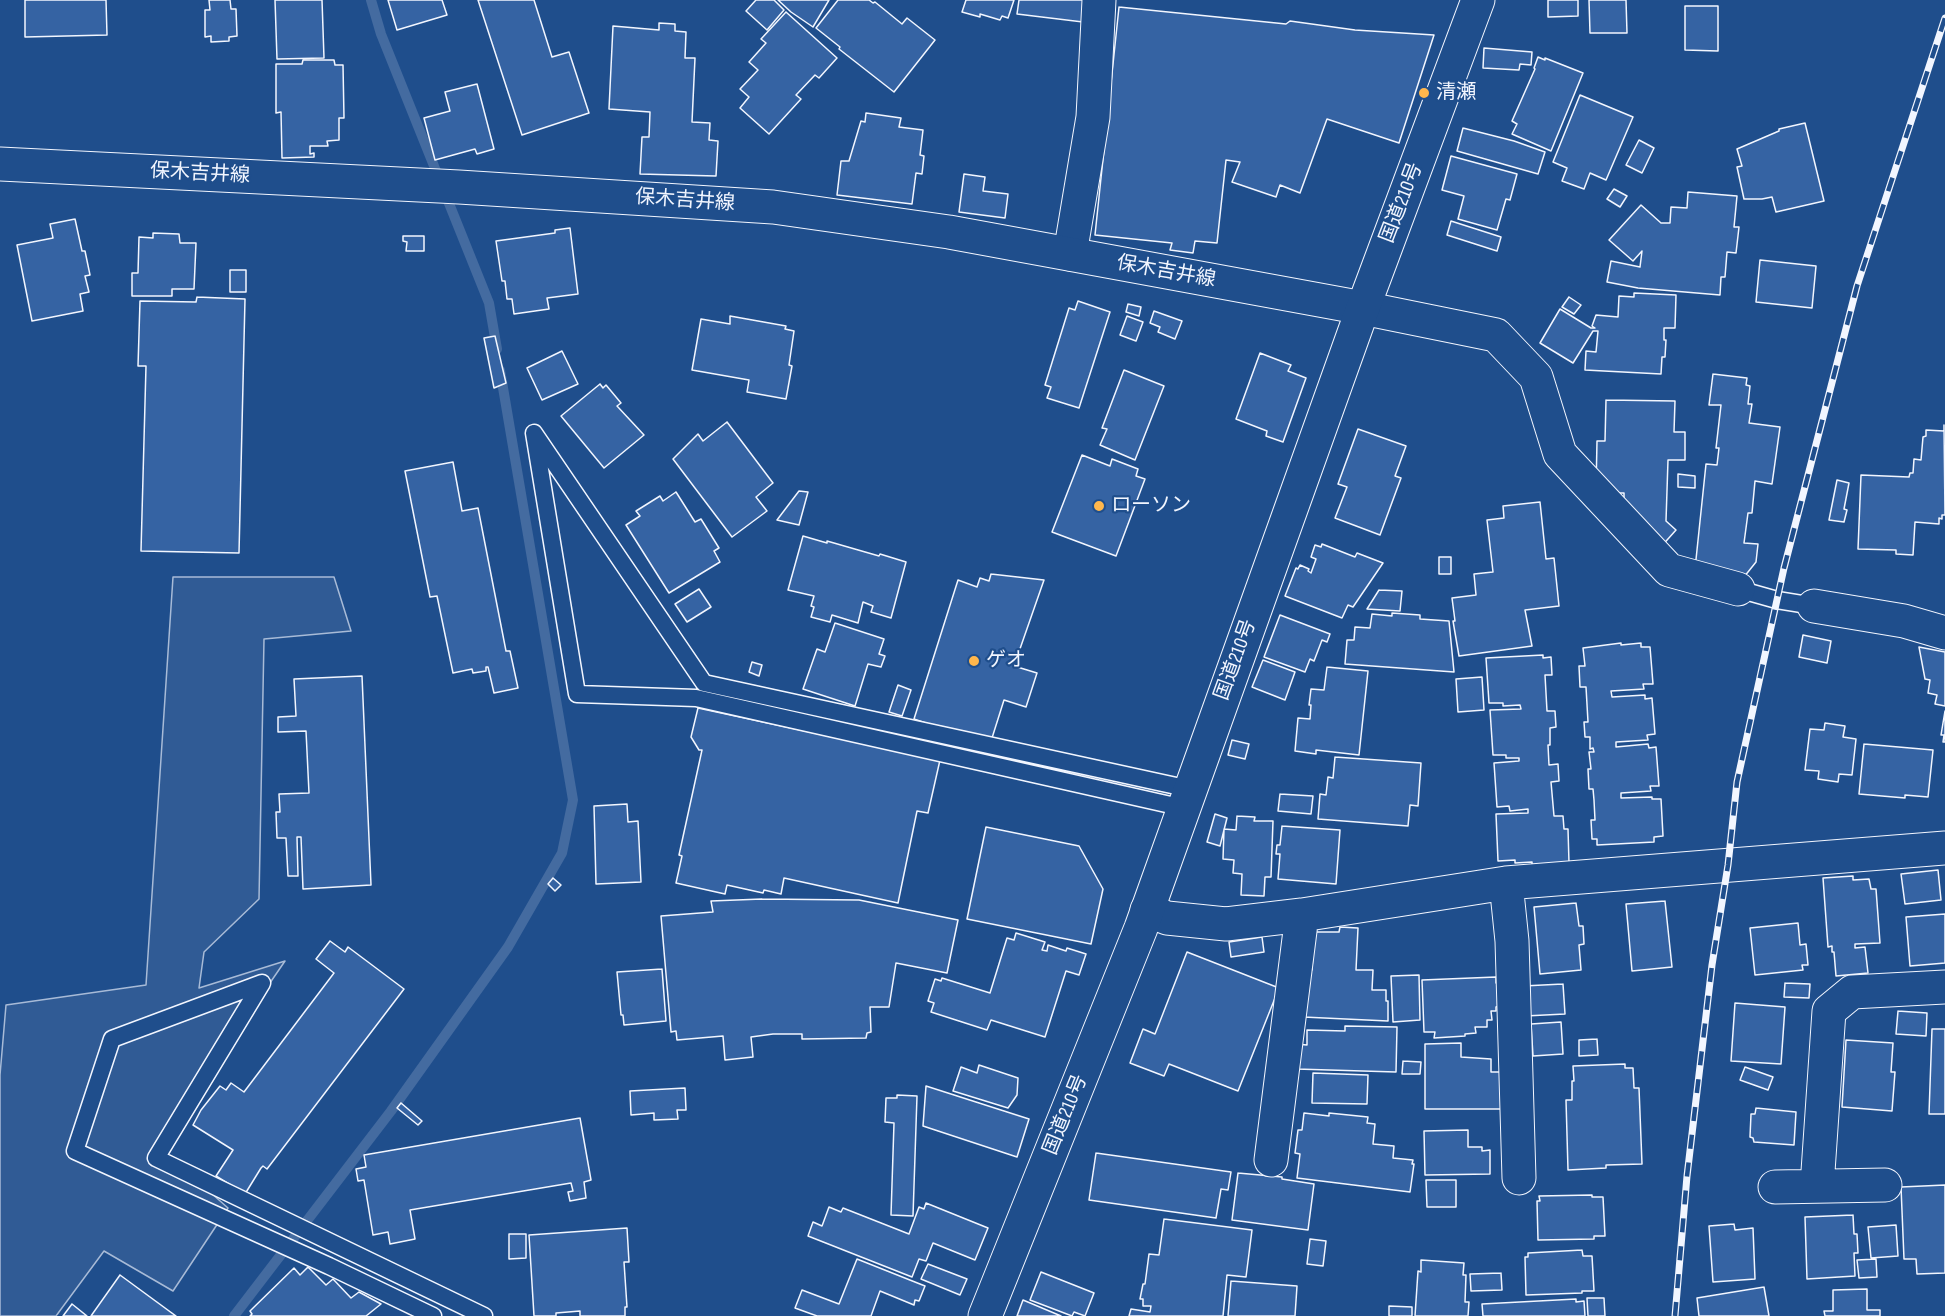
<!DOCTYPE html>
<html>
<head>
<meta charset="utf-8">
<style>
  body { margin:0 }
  canvas { display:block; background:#1f4e8c }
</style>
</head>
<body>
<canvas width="1945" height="1316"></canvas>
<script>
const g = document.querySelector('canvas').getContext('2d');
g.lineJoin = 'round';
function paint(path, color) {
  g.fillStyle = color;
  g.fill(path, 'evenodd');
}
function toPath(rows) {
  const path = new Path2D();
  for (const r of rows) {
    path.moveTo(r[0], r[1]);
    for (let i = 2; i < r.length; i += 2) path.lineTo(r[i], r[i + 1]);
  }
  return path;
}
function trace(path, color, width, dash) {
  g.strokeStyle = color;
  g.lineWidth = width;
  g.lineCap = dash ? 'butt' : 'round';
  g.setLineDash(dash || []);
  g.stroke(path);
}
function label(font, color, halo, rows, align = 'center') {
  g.font = font + ' "Sofia Sans Condensed","Noto Sans JP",sans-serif';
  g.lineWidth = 4.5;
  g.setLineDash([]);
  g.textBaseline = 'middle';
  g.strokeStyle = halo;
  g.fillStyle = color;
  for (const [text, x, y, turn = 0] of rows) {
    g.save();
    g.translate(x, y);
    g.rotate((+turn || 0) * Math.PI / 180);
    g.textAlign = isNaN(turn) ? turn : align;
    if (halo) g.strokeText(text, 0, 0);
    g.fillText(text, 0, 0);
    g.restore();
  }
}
const built = toPath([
  [173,577,334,577,351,631,264,639,259,899,204,952,199,988,285,961,158,1146,228,1208,173,1291,104,1251,56,1316,0,1316,0,1075,6,1005,146,985,173,577]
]);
const stream = toPath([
  [371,0,381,34,489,303,497,349],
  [234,1316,391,1111,508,947,562,853,573,800,500,370]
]);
const building = toPath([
  [25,0,106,0,107,35,25,37,25,0],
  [209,0,230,0,231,9,236,9,237,36,229,37,229,41,211,42,211,36,205,37,205,10,210,10,209,0],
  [275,0,322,0,324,58,277,59,275,0],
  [388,0,442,0,447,15,397,30,388,0],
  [478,0,534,0,552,57,569,52,589,113,522,135,478,0],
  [756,0,774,0,784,10,767,30,746,11,756,0],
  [778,0,829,0,813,27,791,12,778,0],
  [838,0,869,0,873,3,875,2,902,24,907,18,935,40,894,92,839,49,840,47,816,28,838,0],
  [966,0,1014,0,1008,18,1002,16,1000,20,980,14,980,17,962,12,966,0],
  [1019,0,1086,0,1083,22,1017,14,1019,0],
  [1548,0,1578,0,1578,16,1548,17,1548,0],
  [1589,0,1626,0,1627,33,1590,33,1589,0],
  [1685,6,1718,6,1718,51,1685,50,1685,6],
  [1119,7,1286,24,1290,21,1355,30,1434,35,1399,143,1327,119,1300,193,1280,185,1276,197,1232,182,1240,162,1226,160,1217,243,1195,241,1193,253,1170,250,1172,243,1095,235,1119,7],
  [786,12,837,58,819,78,815,75,796,95,801,99,769,134,740,108,749,97,740,89,758,70,749,62,766,43,761,39,786,12],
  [659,23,675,24,675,31,686,32,685,58,695,58,692,122,710,123,709,140,718,141,716,176,640,174,642,137,649,137,650,112,609,109,613,26,659,30,659,23],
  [1484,48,1532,52,1531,65,1520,64,1519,70,1483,68,1484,48],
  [1538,57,1545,60,1545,58,1583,73,1551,151,1512,134,1517,124,1512,121,1535,69,1534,68,1538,57],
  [303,60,334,60,335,65,343,65,344,118,339,118,339,140,327,141,328,146,310,146,310,154,314,153,314,157,282,158,281,112,276,113,276,64,302,64,303,60],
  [477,84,494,149,477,154,475,149,435,160,424,118,450,111,445,92,477,84],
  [1580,95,1633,117,1606,180,1590,173,1584,189,1562,181,1567,168,1553,162,1580,95],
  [866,113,901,118,899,127,923,130,920,155,924,156,922,174,916,173,912,204,837,195,841,161,849,161,861,121,865,122,866,113],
  [1805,123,1824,201,1776,212,1772,197,1762,199,1744,199,1737,167,1742,166,1737,149,1779,131,1779,129,1805,123],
  [1463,128,1514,141,1545,152,1538,174,1457,151,1463,128],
  [1639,140,1654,148,1642,173,1626,165,1639,140],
  [1451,156,1517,174,1510,200,1506,199,1497,230,1458,219,1464,196,1442,190,1451,156],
  [964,174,985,177,983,191,1008,194,1005,218,959,212,964,174],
  [1614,189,1627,196,1620,207,1607,199,1614,189],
  [1688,192,1737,196,1734,227,1739,227,1736,253,1727,252,1725,277,1721,277,1720,295,1638,288,1607,282,1611,261,1640,267,1642,251,1633,261,1609,240,1641,205,1661,223,1670,223,1671,207,1687,208,1688,192],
  [75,219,82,251,85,251,90,275,85,276,89,292,80,294,83,311,32,321,17,245,53,238,50,224,75,219],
  [1451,221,1501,237,1497,251,1447,235,1451,221],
  [570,228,578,294,547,298,549,309,514,314,512,299,507,299,505,281,502,281,496,241,555,233,555,230,570,228],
  [153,233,179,234,180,243,196,243,194,289,172,289,172,296,132,296,132,273,138,273,139,237,153,238,153,233],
  [403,236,424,236,424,251,406,251,407,242,403,241,403,236],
  [1760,260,1816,266,1812,308,1756,302,1760,260],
  [230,270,246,270,246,292,230,292,230,270],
  [1634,293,1676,295,1675,328,1664,328,1664,340,1666,340,1665,357,1662,357,1661,374,1585,370,1586,351,1596,352,1598,331,1593,331,1573,363,1540,343,1560,309,1591,328,1595,328,1592,326,1596,315,1618,317,1619,296,1634,297,1634,293],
  [197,297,245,299,239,553,141,551,146,366,138,366,140,301,196,302,197,297],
  [1569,297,1581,305,1574,314,1562,307,1569,297],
  [1078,301,1110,312,1079,408,1047,398,1051,387,1045,385,1069,308,1075,310,1078,301],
  [1128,304,1141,307,1139,316,1126,312,1128,304],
  [1154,311,1182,321,1175,339,1158,332,1160,327,1150,323,1154,311],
  [730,316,786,326,785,329,794,331,789,365,792,366,786,399,747,392,749,380,692,370,701,319,730,324,730,316],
  [1127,316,1143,322,1136,341,1120,335,1127,316],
  [495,336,506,383,494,388,484,338,495,336],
  [562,351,578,384,542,400,527,368,562,351],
  [1260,353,1291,365,1288,371,1306,378,1283,442,1266,436,1267,431,1236,419,1260,353],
  [1124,370,1164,386,1135,460,1100,445,1107,429,1102,428,1124,370],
  [1713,374,1747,378,1746,385,1750,386,1748,404,1752,404,1749,423,1780,427,1772,484,1755,481,1752,513,1748,513,1744,543,1758,544,1756,562,1744,577,1695,569,1706,464,1717,465,1719,448,1716,448,1721,405,1709,405,1713,374],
  [600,384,603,388,606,385,621,403,617,406,644,435,604,468,561,416,600,384],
  [1606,400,1675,401,1674,432,1685,432,1685,460,1668,460,1666,521,1676,530,1659,549,1624,520,1624,493,1607,493,1596,489,1597,441,1605,441,1606,400],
  [727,422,773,483,756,497,767,511,732,537,673,459,698,434,703,441,727,422],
  [1944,425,1945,515,1942,515,1942,519,1939,518,1939,524,1915,522,1913,555,1896,554,1896,550,1858,549,1861,475,1909,477,1910,473,1913,473,1914,459,1921,460,1923,437,1926,436,1926,430,1944,431,1944,425],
  [1358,429,1406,446,1395,476,1401,478,1380,535,1335,518,1347,487,1338,484,1358,429],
  [1082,455,1110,466,1112,459,1138,469,1136,476,1145,479,1116,556,1052,532,1082,455],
  [453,462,462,511,478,508,506,651,510,651,518,688,494,693,488,667,486,667,486,671,473,673,472,669,453,673,437,596,430,597,405,471,453,462],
  [1678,474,1695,476,1695,488,1678,487,1678,474],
  [1837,480,1849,483,1844,509,1847,510,1844,522,1829,520,1837,480],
  [799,491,808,492,799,525,777,520,799,491],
  [676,492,695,522,701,519,719,548,714,551,720,562,669,593,626,525,640,516,636,511,660,496,663,501,676,492],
  [1540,502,1546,559,1554,558,1559,606,1525,610,1532,646,1459,656,1453,621,1455,621,1452,598,1476,595,1474,574,1493,572,1487,520,1504,518,1503,506,1540,502],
  [803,536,827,543,827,541,879,556,880,554,906,562,891,618,871,612,873,606,863,602,858,623,832,615,830,622,811,617,814,607,811,606,814,596,788,590,803,536],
  [1322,544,1355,557,1357,553,1383,563,1353,607,1348,605,1342,618,1285,596,1296,568,1298,569,1300,565,1309,569,1308,571,1311,573,1316,559,1311,557,1315,545,1321,547,1322,544],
  [1439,557,1451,557,1451,574,1439,574,1439,557],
  [991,574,1044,580,1014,666,1037,673,1026,707,1004,700,992,738,943,729,914,719,958,580,977,587,980,578,989,581,991,574],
  [699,589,711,607,687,622,675,604,699,589],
  [1379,590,1402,591,1400,611,1367,609,1379,590],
  [1392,613,1420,615,1420,619,1449,621,1454,672,1345,664,1347,640,1354,640,1355,627,1370,628,1372,614,1392,616,1392,613],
  [1280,615,1330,634,1327,642,1322,640,1314,661,1310,659,1305,672,1264,657,1280,615],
  [835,623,884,639,879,654,885,656,881,667,868,664,855,706,803,689,817,649,825,652,835,623],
  [1803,635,1831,641,1827,663,1799,657,1803,635],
  [1621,643,1621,645,1641,643,1641,647,1650,647,1653,684,1643,684,1644,689,1611,691,1612,697,1645,695,1645,699,1652,698,1655,734,1647,735,1648,740,1616,742,1616,747,1648,744,1649,748,1656,747,1659,786,1650,786,1651,791,1621,793,1621,798,1652,797,1652,799,1661,799,1663,836,1654,837,1654,842,1597,845,1597,839,1592,839,1591,820,1595,820,1594,800,1593,789,1589,789,1588,769,1591,769,1589,752,1594,752,1593,748,1590,749,1590,737,1585,737,1584,722,1588,722,1586,687,1580,687,1579,666,1585,666,1583,648,1621,643],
  [1919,647,1945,652,1945,706,1935,704,1937,695,1928,693,1930,680,1925,679,1919,647],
  [1543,655,1543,658,1551,657,1552,675,1545,675,1547,711,1555,711,1556,727,1550,728,1550,745,1548,745,1549,765,1558,764,1559,781,1551,782,1554,816,1563,816,1564,829,1568,829,1569,863,1532,865,1532,862,1515,863,1515,860,1498,861,1496,814,1528,813,1528,809,1510,811,1509,806,1497,807,1494,763,1519,761,1519,758,1506,758,1506,755,1493,755,1490,710,1521,709,1520,705,1503,706,1503,703,1489,703,1486,658,1543,655],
  [1263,660,1295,672,1285,700,1252,687,1263,660],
  [752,662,762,665,759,676,749,672,752,662],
  [1327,667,1368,671,1359,755,1316,750,1316,754,1295,751,1298,718,1310,719,1311,705,1309,705,1311,689,1324,690,1327,667],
  [362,676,371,885,303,889,301,837,297,837,298,876,288,876,286,838,277,838,276,812,280,812,279,794,309,793,306,731,278,732,278,717,296,716,294,679,362,676],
  [1482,677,1484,710,1458,712,1456,679,1482,677],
  [898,685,911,690,902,716,889,712,898,685],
  [698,708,940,760,928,813,917,811,898,903,784,878,781,894,764,890,763,893,727,885,725,894,676,883,682,856,679,855,702,750,699,750,691,737,698,708],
  [1945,711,1945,742,1943,742,1944,735,1941,735,1945,711],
  [1825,723,1845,726,1843,737,1856,739,1852,775,1839,774,1838,782,1818,779,1819,771,1805,770,1810,729,1824,730,1825,723],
  [1232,740,1249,744,1245,759,1228,755,1232,740],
  [1864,744,1933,750,1928,797,1905,795,1905,798,1859,794,1864,744],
  [1335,757,1421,763,1418,806,1410,805,1408,826,1318,819,1320,794,1326,795,1328,777,1333,778,1335,757],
  [1280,794,1313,796,1311,814,1278,811,1280,794],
  [627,804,628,822,638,821,641,882,596,884,594,806,627,804],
  [1215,814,1227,818,1220,846,1207,842,1215,814],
  [1237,816,1255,817,1254,821,1273,821,1271,877,1265,877,1264,896,1241,895,1242,874,1233,873,1234,860,1223,859,1224,829,1236,830,1237,816],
  [1282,826,1340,830,1336,884,1278,879,1280,854,1276,854,1277,845,1280,845,1282,826],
  [986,827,1079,846,1103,889,1091,944,967,919,986,827],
  [1938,870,1941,900,1905,904,1901,874,1938,870],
  [1853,876,1853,880,1869,879,1871,889,1876,889,1880,943,1855,944,1855,948,1865,947,1868,973,1836,976,1834,952,1832,952,1832,946,1828,947,1823,878,1853,876],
  [553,878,561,885,555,891,548,884,553,878],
  [762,899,859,900,958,920,947,973,896,963,889,1007,870,1007,871,1032,867,1033,866,1038,802,1039,802,1034,773,1034,751,1037,753,1057,725,1060,723,1036,677,1040,676,1031,671,1032,661,916,713,912,711,901,762,899],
  [1665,901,1672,967,1632,971,1626,904,1665,901],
  [1576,903,1579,926,1583,926,1584,944,1579,945,1581,970,1540,974,1534,907,1576,903],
  [1945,914,1945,963,1910,966,1906,917,1945,914],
  [1798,923,1800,945,1806,944,1808,965,1802,965,1803,970,1755,975,1750,928,1798,923],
  [1340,927,1358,928,1356,970,1373,970,1372,990,1386,990,1386,1001,1388,1001,1388,1021,1303,1017,1304,970,1312,970,1314,932,1339,932,1340,927],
  [1016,933,1045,942,1042,950,1047,951,1048,945,1066,951,1067,948,1086,954,1079,975,1066,971,1045,1037,991,1020,987,1030,931,1012,934,1003,928,1001,935,979,941,981,942,978,990,993,1007,938,1014,940,1016,933],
  [1262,937,1264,952,1231,957,1229,942,1262,937],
  [330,941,345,952,348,947,404,989,267,1169,263,1166,261,1168,245,1194,216,1176,233,1150,193,1125,201,1110,220,1086,226,1090,231,1083,244,1092,334,973,316,959,330,941],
  [1187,952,1279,988,1238,1091,1169,1064,1164,1076,1130,1063,1143,1029,1155,1034,1187,952],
  [662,969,666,1021,624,1025,623,1015,621,1015,617,972,662,969],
  [1419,975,1420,1020,1393,1022,1391,976,1419,975],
  [1496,977,1496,983,1498,982,1499,1006,1496,1007,1496,1011,1491,1011,1492,1020,1487,1020,1487,1027,1475,1027,1476,1033,1465,1034,1465,1036,1434,1038,1435,1032,1424,1032,1422,980,1496,977],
  [1785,983,1810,984,1809,998,1784,997,1785,983],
  [1563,984,1565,1014,1525,1016,1523,986,1563,984],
  [1735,1003,1785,1007,1781,1064,1731,1061,1735,1003],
  [1898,1011,1927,1013,1926,1036,1896,1034,1898,1011],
  [1561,1022,1563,1054,1533,1056,1531,1024,1561,1022],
  [1345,1026,1397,1027,1396,1072,1296,1069,1296,1044,1307,1045,1307,1030,1345,1031,1345,1026],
  [1932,1029,1945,1029,1945,1114,1929,1114,1932,1029],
  [1597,1039,1598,1055,1579,1056,1579,1040,1597,1039],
  [1846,1040,1893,1043,1891,1072,1895,1072,1892,1111,1842,1107,1846,1040],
  [1461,1043,1461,1057,1491,1059,1491,1072,1500,1072,1501,1109,1425,1109,1425,1044,1461,1043],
  [1403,1061,1421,1062,1420,1074,1402,1074,1403,1061],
  [1625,1064,1625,1068,1633,1068,1634,1088,1639,1088,1642,1164,1606,1165,1606,1168,1568,1170,1566,1100,1572,1100,1572,1081,1574,1081,1573,1066,1625,1064],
  [979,1065,1018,1078,1017,1095,1008,1108,953,1091,961,1067,977,1073,979,1065],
  [1745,1067,1773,1077,1768,1090,1740,1080,1745,1067],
  [1313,1073,1368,1075,1367,1104,1312,1103,1313,1073],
  [926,1086,1029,1119,1017,1157,923,1126,926,1086],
  [685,1088,686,1110,677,1110,678,1119,654,1120,654,1113,631,1115,630,1091,685,1088],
  [897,1095,917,1096,913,1216,891,1215,894,1123,885,1122,886,1098,897,1098,897,1095],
  [401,1103,422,1121,418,1125,397,1108,401,1103],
  [1756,1108,1796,1112,1794,1145,1754,1142,1753,1138,1750,1137,1751,1114,1755,1114,1756,1108],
  [1304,1113,1329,1116,1329,1113,1368,1117,1367,1123,1375,1124,1373,1144,1394,1146,1393,1158,1413,1160,1412,1164,1414,1164,1410,1192,1297,1178,1300,1154,1295,1153,1298,1130,1302,1130,1304,1113],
  [580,1118,591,1180,584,1182,586,1198,570,1201,568,1192,573,1191,571,1183,410,1210,415,1239,390,1244,388,1232,373,1235,364,1180,358,1181,356,1169,366,1167,364,1155,580,1118],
  [1468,1130,1468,1147,1482,1147,1482,1151,1490,1150,1490,1174,1425,1175,1424,1131,1468,1130],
  [1096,1153,1231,1172,1228,1190,1221,1189,1216,1218,1089,1200,1096,1153],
  [1238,1173,1282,1177,1282,1179,1314,1184,1308,1230,1232,1220,1238,1173],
  [1426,1180,1456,1180,1456,1207,1427,1207,1426,1180],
  [1945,1185,1945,1273,1917,1274,1916,1259,1904,1259,1901,1187,1945,1185],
  [1592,1195,1592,1197,1603,1197,1605,1236,1594,1236,1594,1239,1538,1240,1537,1201,1540,1201,1539,1196,1592,1195],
  [926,1203,988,1228,975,1260,933,1243,926,1261,919,1259,912,1277,808,1236,813,1222,822,1226,829,1207,841,1212,843,1208,909,1234,919,1207,924,1209,926,1203],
  [1853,1215,1854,1234,1857,1234,1858,1253,1854,1253,1855,1276,1807,1279,1805,1217,1853,1215],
  [1164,1219,1252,1230,1246,1277,1227,1275,1223,1316,1129,1316,1131,1309,1150,1312,1151,1306,1143,1306,1143,1299,1140,1299,1143,1284,1145,1284,1149,1254,1159,1255,1164,1219],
  [1734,1224,1735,1230,1753,1228,1755,1279,1713,1282,1709,1226,1734,1224],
  [1896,1225,1898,1256,1871,1258,1868,1227,1896,1225],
  [627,1228,629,1262,624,1262,627,1307,625,1307,625,1316,580,1316,580,1311,556,1313,556,1316,534,1316,529,1235,627,1228],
  [509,1234,526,1234,526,1258,509,1259,509,1234],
  [1310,1239,1326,1241,1323,1266,1307,1264,1310,1239],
  [1582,1250,1583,1256,1592,1256,1594,1291,1582,1291,1582,1293,1526,1295,1525,1257,1528,1257,1528,1253,1582,1250],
  [857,1259,925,1286,919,1301,915,1300,914,1305,880,1291,871,1316,817,1316,795,1308,802,1290,839,1304,857,1259],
  [1876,1259,1877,1277,1859,1278,1857,1260,1876,1259],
  [1421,1260,1464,1263,1463,1275,1466,1275,1465,1302,1469,1302,1468,1316,1415,1316,1418,1271,1421,1272,1421,1260],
  [928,1264,967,1279,960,1295,921,1279,928,1264],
  [308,1267,326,1285,333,1279,351,1298,359,1292,381,1304,366,1316,250,1316,252,1314,250,1311,294,1268,300,1275,308,1267],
  [1041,1272,1094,1293,1085,1316,1074,1312,1072,1316,1030,1300,1041,1272],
  [1501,1273,1502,1290,1471,1291,1470,1274,1501,1273],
  [120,1275,176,1316,91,1316,120,1275],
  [1231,1281,1297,1286,1295,1316,1228,1316,1231,1281],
  [1764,1287,1769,1316,1699,1316,1697,1298,1764,1287],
  [1867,1289,1867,1310,1880,1310,1880,1316,1825,1316,1824,1311,1833,1311,1833,1290,1867,1289],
  [1587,1298,1604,1298,1605,1316,1588,1316,1587,1298],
  [1576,1299,1576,1302,1584,1301,1585,1316,1483,1316,1482,1304,1576,1299],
  [1023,1300,1061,1316,1017,1316,1023,1300],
  [72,1304,87,1316,63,1316,72,1304],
  [1389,1306,1412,1307,1412,1316,1389,1316,1389,1306]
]);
const service = toPath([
  [1738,589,1777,600,1814,606],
  [1184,808,696,698,577,694,534,433,704,683,1190,789],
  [433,1316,329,1266,75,1151,112,1039,262,983,156,1158,484,1316]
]);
const minor = toPath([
  [1070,254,1093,117,1099,0],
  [1363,308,1496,335,1536,377,1560,454,1669,570,1738,589],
  [1814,606,1904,621,1945,633],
  [1506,883,1512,941,1519,1178],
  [1147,910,1167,918,1226,924,1302,915,1506,883,1945,848],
  [1271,1160,1302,915],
  [1817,1186,1829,1011,1852,992,1945,987],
  [1775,1187,1885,1185]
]);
const secondary = toPath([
  [0,164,459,187,773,207,949,232,1363,308]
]);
const trunk = toPath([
  [985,1316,1141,928,1363,308,1478,0]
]);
const rail = toPath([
  [1675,1316,1687,1176,1712,965,1728,865,1737,782,1784,568,1857,286,1945,18]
]);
const markers = [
  [1424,93,6,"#ffb74d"],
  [1099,506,6,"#ffb74d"],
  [974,661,6,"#ffb74d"]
];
const poiNames = [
  ["清瀬",1436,93],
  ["ローソン",1111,506],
  ["ゲオ",986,661]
];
const streetNames = [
  ["保木吉井線",200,174,3],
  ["保木吉井線",685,201,4],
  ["国道210号",1402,203,-69],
  ["保木吉井線",1166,272,10],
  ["国道210号",1236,660,-70],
  ["国道210号",1066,1115,-68]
];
paint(built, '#305b95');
trace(built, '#a8bbd7', 1.5);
trace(stream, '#446ba0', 10);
paint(building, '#3563a3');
trace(building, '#f2f6ff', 1.5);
trace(service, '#f2f6ff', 19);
trace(minor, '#f2f6ff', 35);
trace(secondary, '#f2f6ff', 35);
trace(trunk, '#f2f6ff', 35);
trace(service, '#1f4e8c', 16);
trace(minor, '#1f4e8c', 33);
trace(secondary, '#1f4e8c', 33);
trace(trunk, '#1f4e8c', 33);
trace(rail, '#f2f6ff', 7);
trace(rail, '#1f4e8c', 4.5, [14]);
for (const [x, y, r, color] of markers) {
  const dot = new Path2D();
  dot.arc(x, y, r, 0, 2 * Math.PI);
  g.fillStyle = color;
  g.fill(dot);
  trace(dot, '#1f4e8c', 2);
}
label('20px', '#f2f6ff', '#1f4e8c', poiNames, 'left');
label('20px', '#f2f6ff', '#1f4e8c', streetNames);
</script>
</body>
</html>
